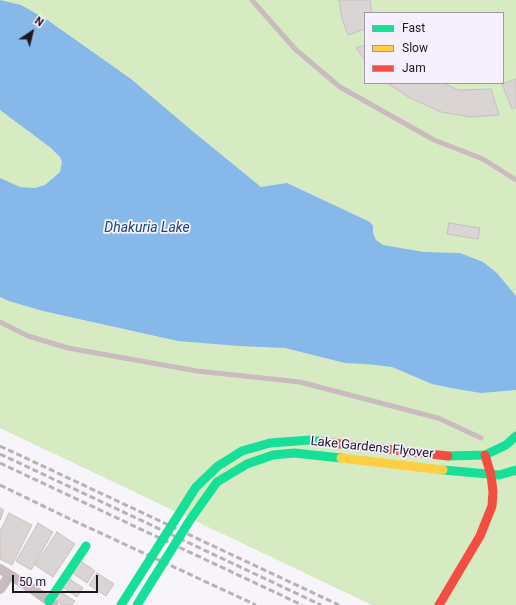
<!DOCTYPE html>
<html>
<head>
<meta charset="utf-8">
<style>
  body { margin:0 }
  #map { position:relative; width:516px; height:605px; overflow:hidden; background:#f7f4fa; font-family:Roboto,sans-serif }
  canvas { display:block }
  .legend { position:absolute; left:364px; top:12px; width:140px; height:72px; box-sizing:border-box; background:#f6f0fe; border:1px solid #9f9aa6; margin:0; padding:5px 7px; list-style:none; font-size:12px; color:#1c1821 }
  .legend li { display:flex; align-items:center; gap:8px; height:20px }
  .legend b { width:20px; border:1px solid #9f9aa6 }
  .north { position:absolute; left:12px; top:12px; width:40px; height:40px; -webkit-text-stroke:3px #f6f0fe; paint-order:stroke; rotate:35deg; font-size:11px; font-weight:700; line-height:16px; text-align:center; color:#1c1821 }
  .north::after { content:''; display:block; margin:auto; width:14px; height:18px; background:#1c1821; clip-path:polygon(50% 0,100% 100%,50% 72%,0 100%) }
  .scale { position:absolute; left:12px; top:575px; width:86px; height:18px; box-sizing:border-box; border:2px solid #1c1821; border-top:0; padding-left:5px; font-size:12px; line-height:14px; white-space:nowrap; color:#1c1821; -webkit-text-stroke:3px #f6f0fe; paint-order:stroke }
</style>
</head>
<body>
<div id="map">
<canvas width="516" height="605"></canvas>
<ul class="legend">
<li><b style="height:5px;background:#16e098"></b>Fast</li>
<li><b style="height:5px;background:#ffcf43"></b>Slow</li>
<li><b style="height:5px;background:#f24e42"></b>Jam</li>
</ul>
<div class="north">N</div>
<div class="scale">50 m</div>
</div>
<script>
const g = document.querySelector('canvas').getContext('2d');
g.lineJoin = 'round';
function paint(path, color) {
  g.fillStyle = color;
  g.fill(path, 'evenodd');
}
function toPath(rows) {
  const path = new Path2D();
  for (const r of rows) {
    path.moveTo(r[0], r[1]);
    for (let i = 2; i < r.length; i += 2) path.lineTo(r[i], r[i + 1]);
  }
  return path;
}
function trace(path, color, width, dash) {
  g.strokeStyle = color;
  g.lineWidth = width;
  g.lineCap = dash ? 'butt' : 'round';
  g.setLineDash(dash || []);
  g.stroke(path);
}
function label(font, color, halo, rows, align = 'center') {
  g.font = font + ' Roboto,sans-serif';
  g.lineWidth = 3.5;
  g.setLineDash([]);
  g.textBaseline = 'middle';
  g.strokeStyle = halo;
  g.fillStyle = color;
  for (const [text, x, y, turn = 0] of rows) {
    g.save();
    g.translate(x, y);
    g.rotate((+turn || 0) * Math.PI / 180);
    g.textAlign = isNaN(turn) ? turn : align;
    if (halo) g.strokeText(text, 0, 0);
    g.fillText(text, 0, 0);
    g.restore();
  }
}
const green = toPath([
  [0,0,516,0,516,605,372,605,0,428],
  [365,13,503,13,503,83,365,83]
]);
const water = toPath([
  [0,0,21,5,46,19,131,79,190,129,261,187,287,183,370,222,373,226,373,233,376,240,383,245,424,252,460,253,483,262,497,273,516,296,516,390,481,393,451,388,432,384,392,367,366,364,345,363,285,348,239,346,178,341,43,311,9,301,0,297,0,178,20,187,35,188,45,185,60,172,62,162,60,157,51,148,0,110]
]);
const building = toPath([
  [339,0,370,0,372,13,365,13,365,29,348,35,342,19,339,0],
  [365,45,365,60,356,48,365,45],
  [516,79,516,107,512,109,502,84,516,79],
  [387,83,442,83,459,90,491,89,499,115,470,117,441,112,410,98,387,83],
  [449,223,480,228,478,239,447,234,449,223],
  [0,508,4,510,0,520,0,508],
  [9,513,32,525,12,565,0,559,0,531,9,513],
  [38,523,53,532,31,570,16,561,38,523],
  [57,532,75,544,53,577,35,565,57,532],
  [79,560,95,571,87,583,71,572,79,560],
  [97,573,114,584,106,596,89,585,97,573],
  [68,578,83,588,77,597,61,586,68,578],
  [59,591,75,601,72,605,62,605,53,599,59,591]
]);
const lane = toPath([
  [252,0,295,49,340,87,434,140,483,159,516,180],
  [0,322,28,336,68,348,197,371,300,382,438,418,481,438]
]);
const street = toPath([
  [0,569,31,588,53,604],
  [0,589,10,575]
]);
const fast = toPath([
  [448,456,485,455,506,445,516,436],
  [443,470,499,475,516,470],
  [49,601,86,546]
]);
const jam = toPath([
  [439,605,480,536,492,506,493,492,491,475,485,455]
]);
const rail = toPath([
  [0,446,339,605],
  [0,454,321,605],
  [0,463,302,605],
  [0,485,70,519,256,605]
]);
const fastBridge = toPath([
  [121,605,196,487,218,466,242,451,270,443,310,440,332,443],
  [137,605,190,520,217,482,247,464,273,455,294,453,341,458]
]);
const slowBridge = toPath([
  [341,458,443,470]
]);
const jamBridge = toPath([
  [332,443,448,456]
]);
const streetNames = [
  ["Lake Gardens Flyover",372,448,6]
];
const waterNames = [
  ["Dhakuria Lake",147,228]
];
paint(green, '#d7ebc3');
paint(water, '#86b8e9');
paint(building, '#dad4d4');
trace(building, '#c7c1c1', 1);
trace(lane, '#cabbbe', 5);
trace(street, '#cabbbe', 10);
trace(fast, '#16e098', 9);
trace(jam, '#f24e42', 9);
trace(rail, '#b9b2b5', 3, [6, 3]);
trace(fastBridge, '#16e098', 9);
trace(slowBridge, '#ffcf43', 9);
trace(jamBridge, '#f24e42', 9);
label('13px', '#1c1821', '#f6f0fe', streetNames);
label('italic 14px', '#174a77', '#f6f0fe', waterNames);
</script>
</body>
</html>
